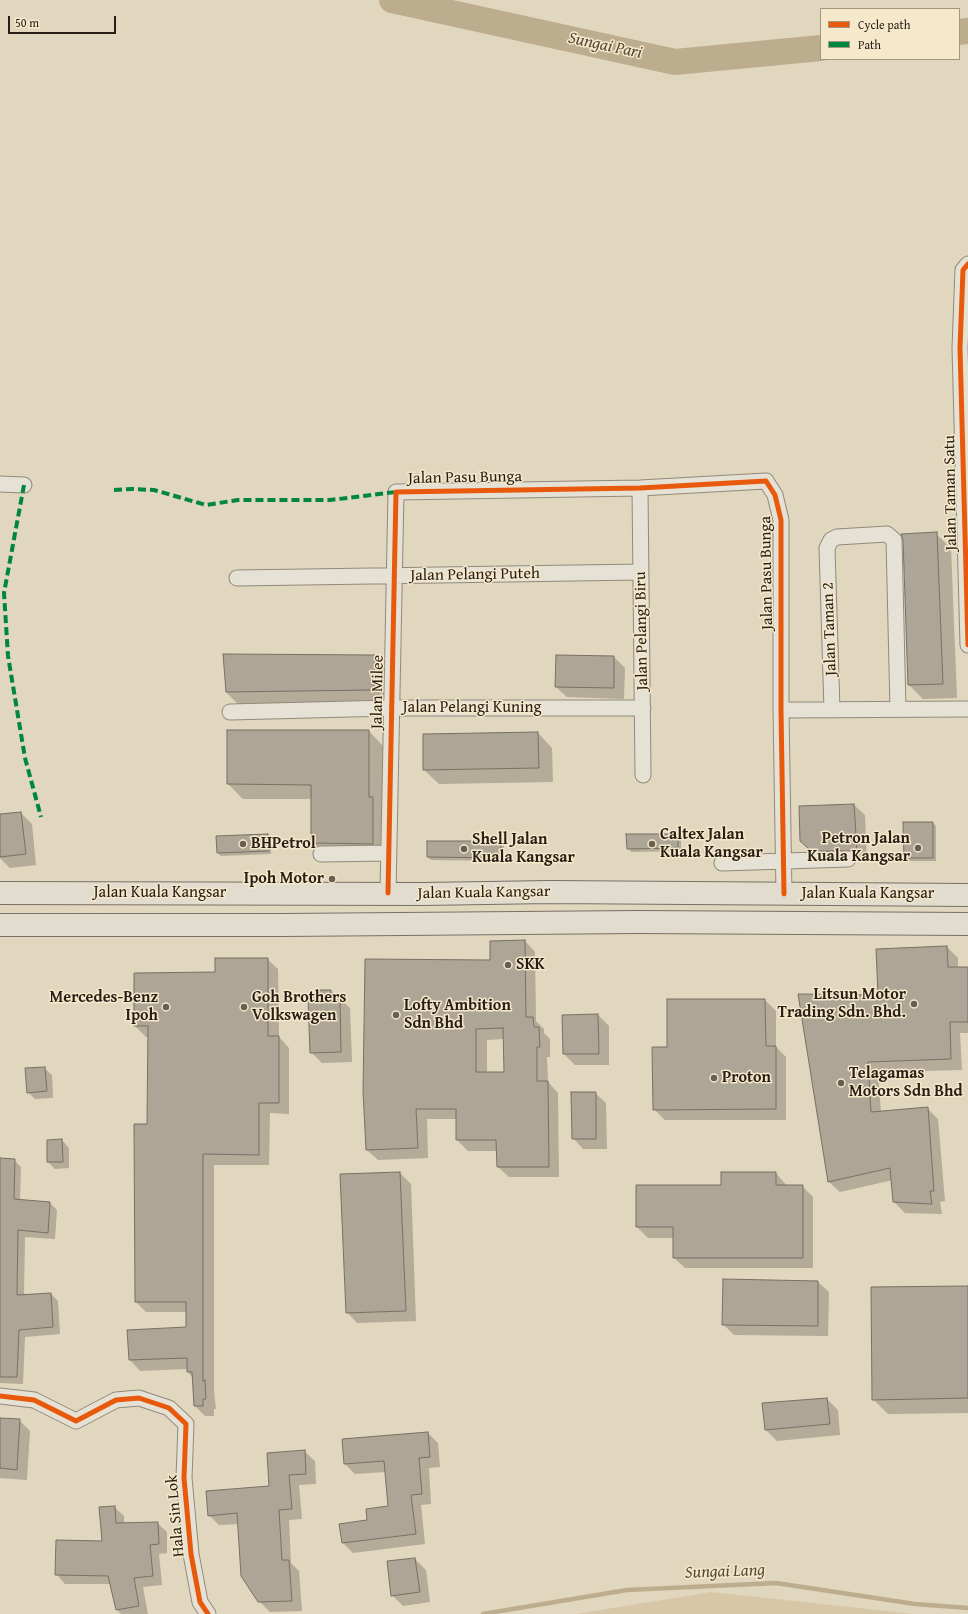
<!DOCTYPE html>
<html>
<head>
<meta charset="utf-8">
<style>
  body { margin:0 }
  #map { position:relative; width:968px; height:1614px; overflow:hidden; background:#e1d6be; font-family:"Gentium Book Plus",serif }
  canvas { display:block }
  .legend { position:absolute; left:820px; top:8px; width:140px; height:52px; box-sizing:border-box; background:#f5e8cb; border:1px solid #a39783; margin:0; padding:5px 7px; list-style:none; font-size:12px; color:#271e16 }
  .legend li { display:flex; align-items:center; gap:8px; height:20px }
  .legend b { width:20px; border:1px solid #a39783 }
  .scale { position:absolute; left:8px; top:16px; width:108px; height:18px; box-sizing:border-box; border:2px solid #271e16; border-top:0; padding-left:5px; font-size:12px; line-height:14px; white-space:nowrap; color:#271e16; -webkit-text-stroke:3px #f5e8cb; paint-order:stroke }
</style>
</head>
<body>
<div id="map">
<canvas width="968" height="1614"></canvas>
<ul class="legend">
<li><b style="height:5px;background:#e8590c"></b>Cycle path</li>
<li><b style="height:5px;background:#00873e"></b>Path</li>
</ul>
<div class="scale">50 m</div>
</div>
<script>
const g = document.querySelector('canvas').getContext('2d');
g.lineJoin = 'round';
function paint(path, color) {
  g.fillStyle = color;
  g.fill(path, 'evenodd');
}
function toPath(rows) {
  const path = new Path2D();
  for (const r of rows) {
    path.moveTo(r[0], r[1]);
    for (let i = 2; i < r.length; i += 2) path.lineTo(r[i], r[i + 1]);
  }
  return path;
}
function trace(path, color, width, dash) {
  g.strokeStyle = color;
  g.lineWidth = width;
  g.lineCap = dash ? 'butt' : 'round';
  g.setLineDash(dash || []);
  g.stroke(path);
}
function label(font, color, halo, rows, align = 'center') {
  g.font = font + ' "Gentium Book Plus",serif';
  g.lineWidth = 3;
  g.setLineDash([]);
  g.textBaseline = 'middle';
  g.strokeStyle = halo;
  g.fillStyle = color;
  for (const [text, x, y, turn = 0] of rows) {
    g.save();
    g.translate(x, y);
    g.rotate((+turn || 0) * Math.PI / 180);
    g.textAlign = isNaN(turn) ? turn : align;
    if (halo) g.strokeText(text, 0, 0);
    g.fillText(text, 0, 0);
    g.restore();
  }
}
const green = toPath([
  [711,1592,914,1614,576,1614]
]);
const shadow = toPath([
  [936,534,951,548,957,698,923,699,909,685],
  [225,655,375,656,389,671,388,704,241,707,226,692],
  [614,657,625,668,624,699,567,697,556,687],
  [228,731,369,731,383,746,383,809,387,858,327,857,312,843,312,799,243,799,228,784],
  [538,733,552,748,553,782,439,784,424,770],
  [854,805,865,815,867,862,823,862,801,841],
  [21,813,32,824,36,865,10,868,0,858,0,815],
  [904,823,933,823,936,826,936,861,908,861,905,858],
  [268,835,271,838,271,854,221,856,218,853],
  [678,835,681,838,681,851,631,852,628,848],
  [428,842,500,842,504,845,504,861,431,860,428,857],
  [525,941,535,952,536,1021,544,1029,544,1033,550,1039,550,1057,547,1057,548,1082,558,1093,559,1177,509,1177,498,1167,498,1151,468,1151,457,1140,457,1119,427,1119,428,1158,378,1160,367,1150,491,961],
  [504,1039,505,1073,487,1073,487,1040],
  [947,947,958,958,958,968,968,968,968,1033,960,1033,962,1070,878,1072,881,1112,927,1108,938,1119,945,1201,940,1202,942,1214,905,1213,894,1202,893,1180,840,1192,829,1182,879,996],
  [267,959,278,969,279,1037,289,1048,289,1114,270,1113,269,1165,214,1165,214,1391,216,1409,214,1409,214,1416,205,1416,195,1406,193,1378,188,1372,188,1369,140,1371,130,1360,188,1328,187,1312,146,1312,136,1302,148,1125,149,1037,146,1037,135,1026,216,973],
  [331,991,350,1008,352,1062,322,1063,311,1052,320,998],
  [765,1000,776,1011,776,1047,786,1057,786,1120,665,1120,654,1109],
  [598,1015,609,1026,609,1065,575,1065,564,1054,563,1016],
  [44,1068,52,1075,53,1098,35,1099,28,1092],
  [595,1093,606,1103,607,1149,583,1149,573,1138],
  [62,1140,69,1148,69,1168,55,1169,48,1162],
  [0,1159,14,1160,21,1167,20,1201,50,1203,57,1210,55,1239,25,1237,24,1296,51,1294,58,1301,60,1334,25,1337,23,1384,0,1383],
  [400,1173,411,1184,416,1321,357,1323,347,1312],
  [776,1173,787,1186,802,1186,813,1197,813,1268,685,1268,674,1258,674,1238,648,1238,637,1227,722,1186],
  [818,1282,829,1292,828,1336,734,1335,723,1324],
  [968,1287,968,1413,888,1414,873,1399],
  [827,1399,838,1410,840,1435,777,1441,766,1430],
  [0,1419,19,1420,30,1431,27,1480,0,1478],
  [428,1433,438,1443,440,1467,429,1468,431,1504,421,1505,425,1544,353,1553,343,1543,389,1507,386,1472,355,1474,345,1464,343,1440],
  [304,1451,315,1461,316,1484,299,1485,302,1519,289,1520,291,1563,299,1571,302,1611,270,1612,259,1601,239,1524,219,1525,209,1515,270,1487],
  [114,1507,124,1516,124,1524,157,1523,167,1532,167,1553,159,1554,162,1585,143,1587,148,1614,121,1614,117,1610,111,1584,65,1584,56,1574,103,1542],
  [415,1559,426,1570,430,1602,403,1606,392,1595]
]);
const stream = toPath([
  [483,1614,627,1590,776,1583,915,1604,968,1608]
]);
const river = toPath([
  [392,0,675,62,821,48],
  [959,32,968,31]
]);
const building = toPath([
  [937,532,943,684,908,685,903,540,901,534,937,532],
  [223,654,375,655,374,690,226,692,223,654],
  [556,655,614,656,614,688,555,687,556,655],
  [227,730,369,730,369,797,373,797,373,844,311,843,311,785,227,784,227,730],
  [538,732,539,768,423,770,423,734,538,732],
  [854,804,857,851,811,851,800,841,799,806,854,804],
  [21,812,26,854,0,857,0,814,21,812],
  [903,822,933,822,933,858,904,858,903,822],
  [268,834,269,851,217,853,216,836,268,834],
  [626,834,678,834,678,848,627,849,626,834],
  [427,841,501,841,501,858,427,857,427,841],
  [525,940,526,1017,533,1017,534,1027,539,1027,540,1047,537,1047,537,1081,548,1081,549,1167,497,1167,496,1140,456,1140,456,1109,416,1109,418,1148,366,1150,363,1091,365,959,490,960,490,941,525,940],
  [503,1028,504,1072,476,1072,476,1029,503,1028],
  [947,946,948,967,968,967,968,1022,950,1022,951,1059,868,1062,871,1112,928,1107,934,1191,930,1191,932,1204,893,1202,890,1168,828,1182,798,994,878,995,876,949,947,946],
  [215,958,268,958,268,1036,279,1036,279,1103,259,1103,259,1155,203,1154,203,1381,205,1380,206,1399,203,1399,203,1406,194,1406,192,1372,187,1372,187,1358,129,1360,127,1330,186,1327,186,1302,135,1302,134,1124,147,1124,148,1026,134,1026,134,973,215,972,215,958],
  [319,990,331,990,331,997,340,996,341,1052,310,1053,308,997,319,997,319,990],
  [667,999,765,999,766,1046,776,1046,776,1109,653,1110,652,1047,667,1047,667,999],
  [598,1014,599,1054,563,1054,562,1015,598,1014],
  [45,1067,47,1091,27,1093,25,1068,45,1067],
  [571,1092,596,1092,596,1139,572,1139,571,1092],
  [62,1139,63,1162,47,1162,47,1140,62,1139],
  [0,1158,15,1159,14,1199,50,1202,48,1233,18,1230,17,1295,51,1293,53,1327,19,1330,17,1377,0,1377,0,1158],
  [400,1172,406,1311,346,1313,340,1174,400,1172],
  [721,1172,776,1172,776,1185,803,1185,803,1258,673,1258,673,1227,636,1227,636,1185,721,1185,721,1172],
  [723,1279,818,1281,818,1326,722,1325,723,1279],
  [968,1286,968,1398,872,1400,871,1287,968,1286],
  [827,1398,830,1424,765,1430,762,1403,827,1398],
  [0,1418,20,1419,17,1470,0,1468,0,1418],
  [428,1432,430,1457,419,1458,422,1494,411,1495,416,1534,342,1543,339,1524,367,1520,366,1509,388,1506,384,1461,344,1464,342,1439,428,1432],
  [305,1450,306,1474,289,1475,292,1509,279,1510,282,1560,289,1560,292,1601,258,1602,241,1576,237,1513,208,1516,206,1491,269,1486,267,1453,305,1450],
  [115,1506,116,1523,158,1522,159,1544,150,1545,153,1576,134,1578,139,1606,116,1610,108,1576,55,1575,56,1540,102,1541,99,1507,115,1506],
  [415,1558,420,1592,391,1596,387,1561,415,1558]
]);
const street = toPath([
  [968,264,963,270,960,348,968,645],
  [0,484,24,485],
  [640,488,643,775],
  [237,578,641,572],
  [781,710,968,709],
  [832,710,827,548,831,540,837,537,887,534,894,540,898,709],
  [230,712,391,708,643,708],
  [321,854,388,853],
  [722,863,848,859],
  [388,893,396,492,640,488,766,481,775,495,781,520,781,710,784,894],
  [0,1396,34,1400,76,1421,116,1400,139,1398,169,1408,186,1424,184,1478,191,1554,200,1602,208,1614]
]);
const highway = toPath([
  [0,893,423,894,550,892,968,895],
  [0,925,283,925,637,922,968,924]
]);
const quiet = toPath([
  [24,485,4,593,8,656,25,758,41,817],
  [114,490,132,489,154,490,206,505,238,500,330,500,396,492]
]);
const cycleway = toPath([
  [968,264,963,270,960,348,968,645],
  [388,893,396,492,640,488,766,481,775,495,781,520,781,710,784,894],
  [0,1396,34,1400,76,1421,116,1400,139,1398,169,1408,186,1424,184,1478,191,1554,200,1602,208,1614]
]);
const markers = [
  [243,844,4,"#685e51"],
  [652,844,4,"#685e51"],
  [918,848,4,"#685e51"],
  [464,849,4,"#685e51"],
  [332,879,4,"#685e51"],
  [508,965,4,"#685e51"],
  [914,1004,4,"#685e51"],
  [166,1007,4,"#685e51"],
  [244,1007,4,"#685e51"],
  [396,1015,4,"#685e51"],
  [714,1078,4,"#685e51"],
  [841,1083,4,"#685e51"]
];
const streetNames = [
  ["Jalan Pasu Bunga",465,478,-1],
  ["Jalan Taman Satu",951,493,-91],
  ["Jalan Pasu Bunga",767,573,-91],
  ["Jalan Pelangi Puteh",475,575,-1],
  ["Jalan Taman 2",830,629,-92],
  ["Jalan Pelangi Biru",642,631,-91],
  ["Jalan Milee",378,692,-89],
  ["Jalan Pelangi Kuning",472,708],
  ["Jalan Kuala Kangsar",160,893],
  ["Jalan Kuala Kangsar",484,893,-1],
  ["Jalan Kuala Kangsar",868,894],
  ["Hala Sin Lok",176,1516,-95]
];
const poiNames = [
  ["Caltex Jalan",660,835],
  ["Kuala Kangsar",660,853],
  ["Petron Jalan",910,839,"right"],
  ["Kuala Kangsar",910,857,"right"],
  ["Shell Jalan",472,840],
  ["Kuala Kangsar",472,858],
  ["BHPetrol",251,844],
  ["Ipoh Motor",324,879,"right"],
  ["SKK",516,965],
  ["Litsun Motor",906,995,"right"],
  ["Trading Sdn. Bhd.",906,1013,"right"],
  ["Mercedes-Benz",158,998,"right"],
  ["Ipoh",158,1016,"right"],
  ["Goh Brothers",252,998],
  ["Volkswagen",252,1016],
  ["Lofty Ambition",404,1006],
  ["Sdn Bhd",404,1024],
  ["Telagamas",849,1074],
  ["Motors Sdn Bhd",849,1092],
  ["Proton",722,1078]
];
const waterNames = [
  ["Sungai Pari",605,46,12],
  ["Sungai Lang",725,1572,-2]
];
paint(green, '#d7c7a7');
paint(shadow, '#0003');
trace(stream, '#bcad8f', 4.5);
trace(river, '#bcad8f', 26);
paint(building, '#ada595');
trace(building, '#777165', 1);
trace(street, '#918a7b', 17);
trace(highway, '#777165', 24);
trace(street, '#e6e1d5', 15);
trace(highway, '#e2dcce', 22);
trace(quiet, '#00873e', 4, [8, 4]);
trace(cycleway, '#e8590c', 5);
for (const [x, y, r, color] of markers) {
  const dot = new Path2D();
  dot.arc(x, y, r, 0, 2 * Math.PI);
  g.fillStyle = color;
  g.fill(dot);
  trace(dot, '#f5e8cb', 1.5);
}
label('16px', '#271e16', '#f5e8cb', streetNames);
label('bold 16px', '#271e16', '#f5e8cb', poiNames, 'left');
label('italic 17px', '#564a39', '#f5e8cb', waterNames);
</script>
</body>
</html>
